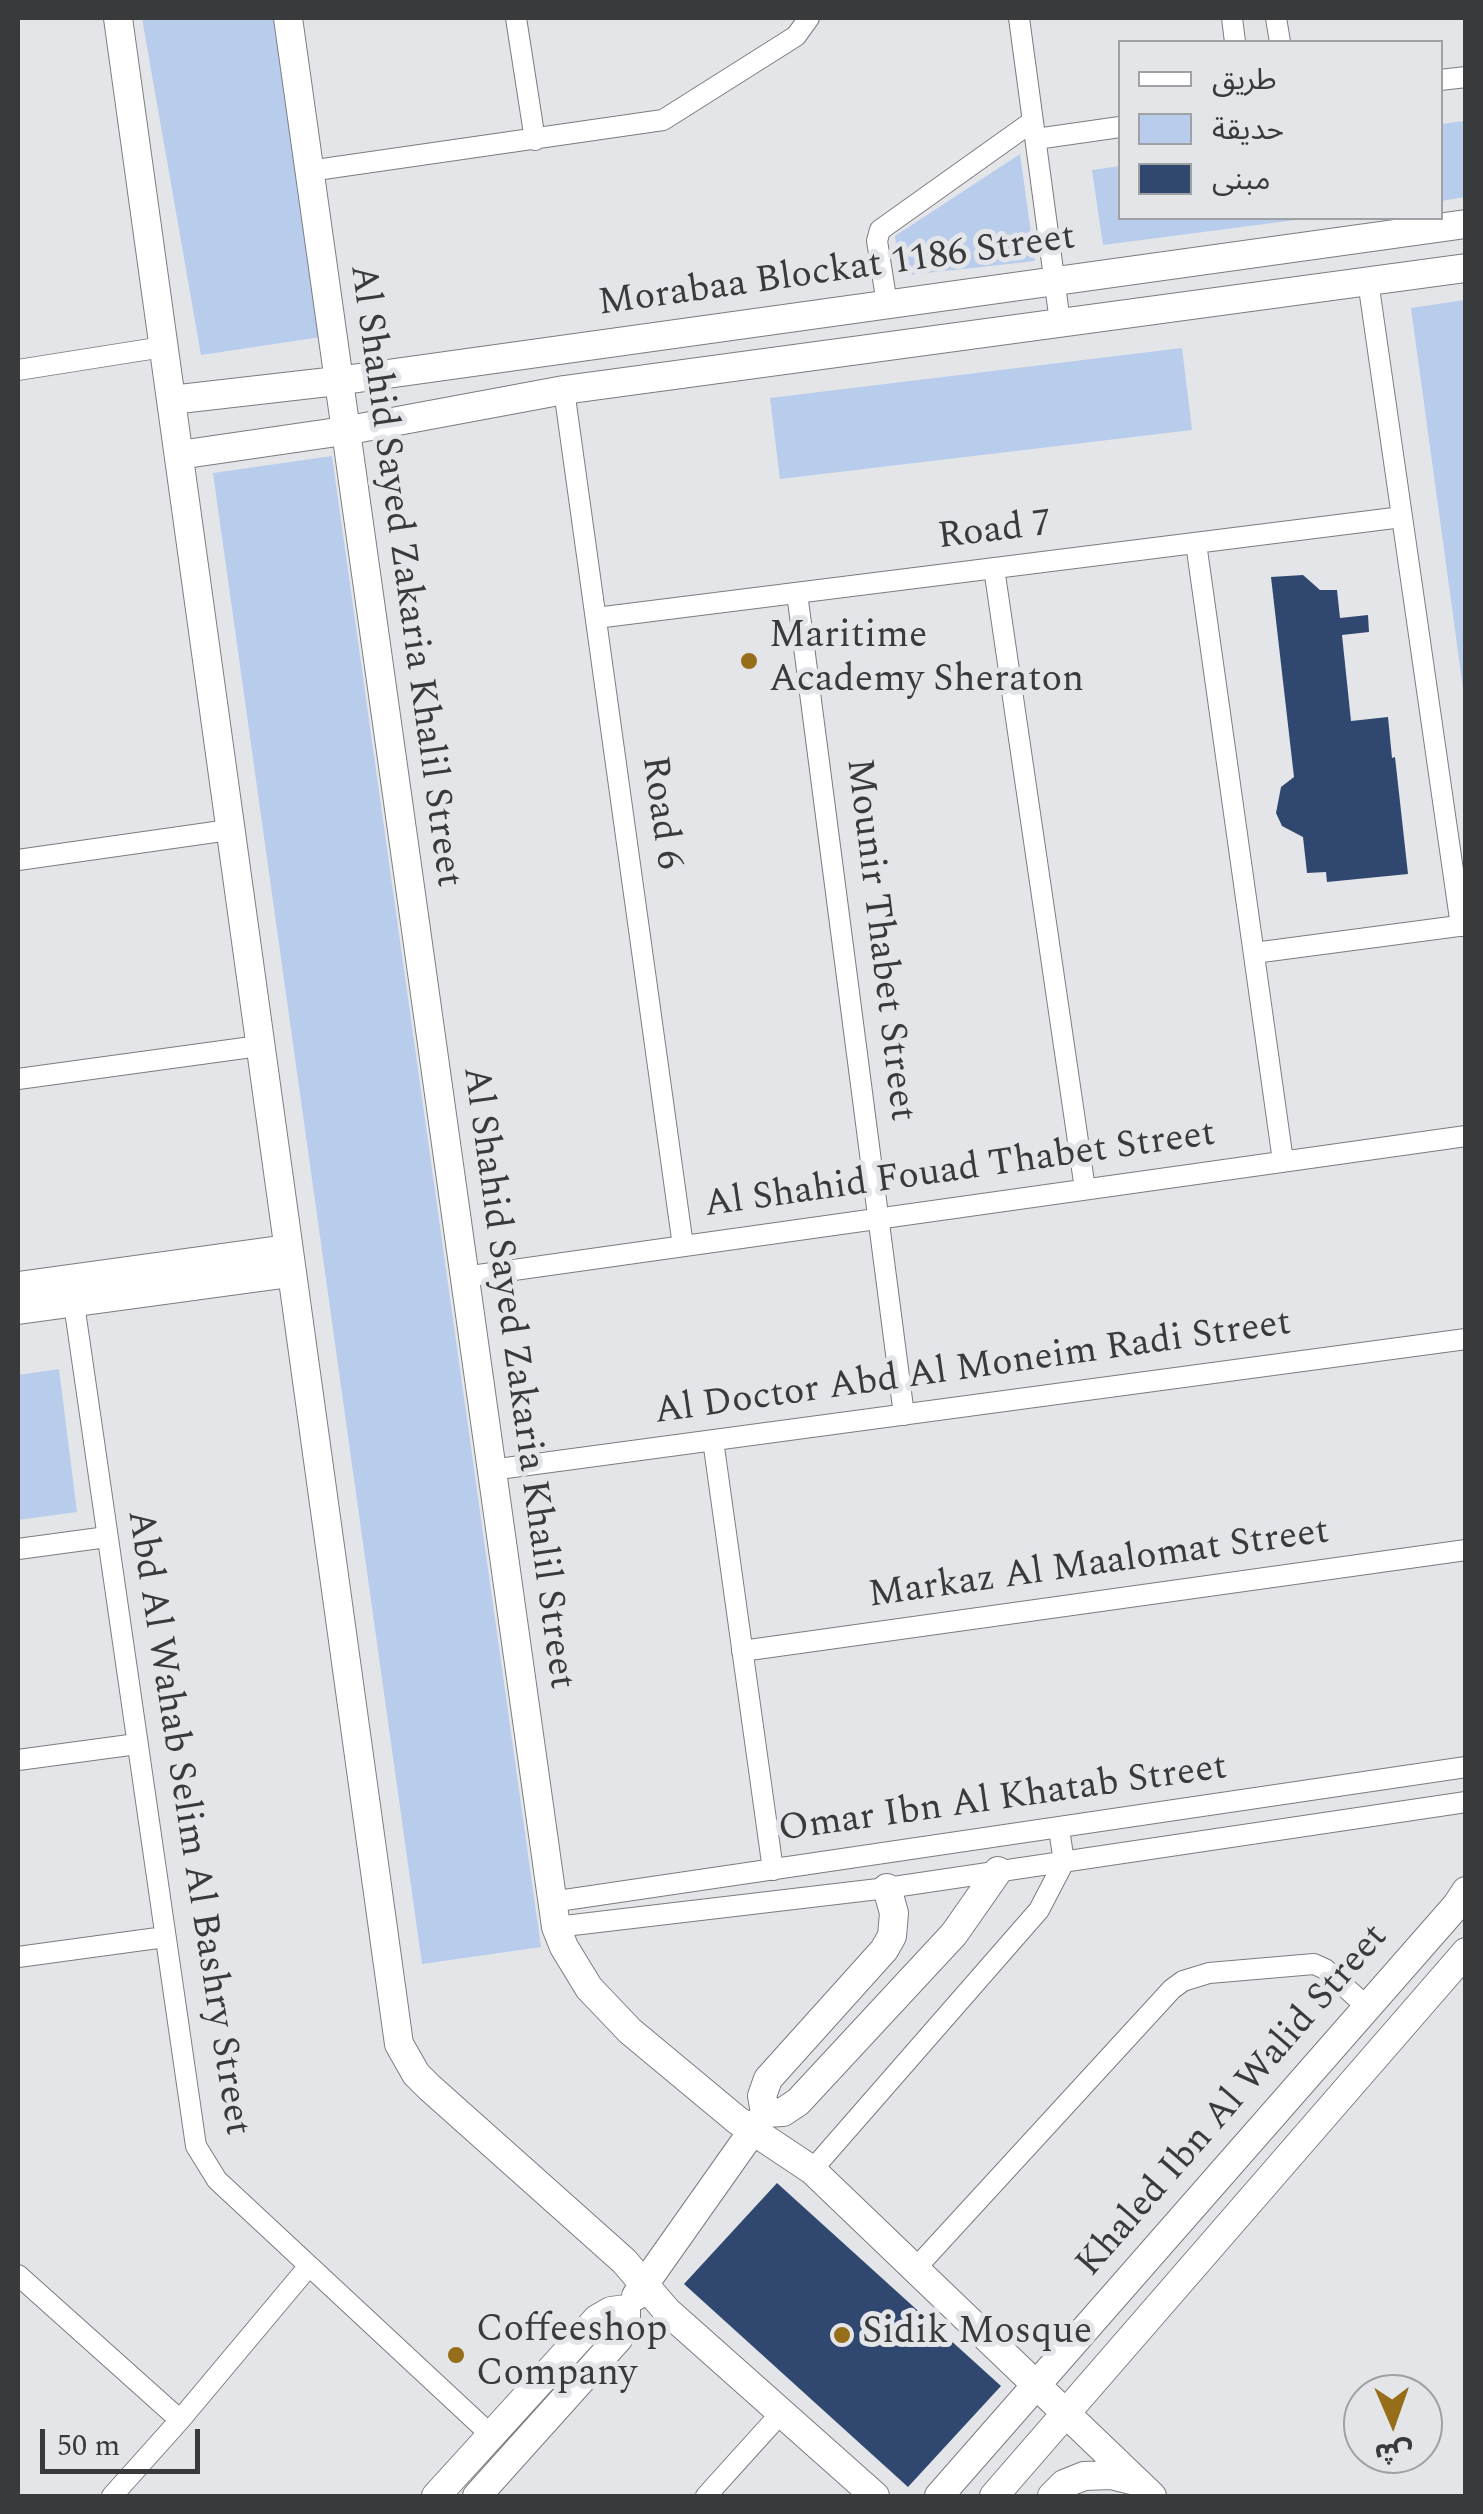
<!DOCTYPE html>
<html>
<head>
<meta charset="utf-8">
<style>
  body { margin:0 }
  #map { position:relative; width:1483px; height:2514px; overflow:hidden; background:#e3e5e9; font-family:Spectral,"Noto Sans Arabic",serif }
  canvas { display:block }
  .frame { position:absolute; inset:0; border:20px solid #393a3c; pointer-events:none }
  .legend { position:absolute; left:1118px; top:40px; width:325px; height:180px; box-sizing:border-box; background:#e3e5e9; border:2px solid #9fa1a4; margin:0; padding:12px 18px; list-style:none; font-size:30px; color:#393a3c }
  .legend li { display:flex; align-items:center; gap:20px; height:50px }
  .legend b { width:50px; border:2px solid #9fa1a4 }
  .north { position:absolute; left:1343px; top:2374px; width:100px; height:100px; box-sizing:border-box; background:#e3e5e9; border:2px solid #9fa1a4; border-radius:50%; rotate:178deg; font-size:28px; font-weight:700; line-height:40px; text-align:center; color:#393a3c }
  .north::after { content:''; display:block; margin:auto; width:35px; height:45px; background:#966d18; clip-path:polygon(50% 0,100% 100%,50% 72%,0 100%) }
  .scale { position:absolute; left:40px; top:2429px; width:160px; height:45px; box-sizing:border-box; border:5px solid #393a3c; border-top:0; padding-left:12px; font-size:30px; line-height:35px; white-space:nowrap; color:#393a3c; -webkit-text-stroke:8px #e3e5e9; paint-order:stroke }
</style>
</head>
<body>
<div id="map">
<canvas width="1483" height="2514"></canvas>
<div class="frame"></div>
<ul class="legend">
<li><b style="height:12px;background:#fff"></b>طريق</li>
<li><b style="height:28px;background:#b8ccec"></b>حديقة</li>
<li><b style="height:28px;background:#304870"></b>مبنى</li>
</ul>
<div class="north">ش</div>
<div class="scale">50 m</div>
</div>
<script>
const g = document.querySelector('canvas').getContext('2d');
g.lineJoin = 'round';
function paint(path, color) {
  g.fillStyle = color;
  g.fill(path, 'evenodd');
}
function toPath(rows) {
  const path = new Path2D();
  for (const r of rows) {
    path.moveTo(r[0], r[1]);
    for (let i = 2; i < r.length; i += 2) path.lineTo(r[i], r[i + 1]);
  }
  return path;
}
function trace(path, color, width, dash) {
  g.strokeStyle = color;
  g.lineWidth = width;
  g.lineCap = dash ? 'butt' : 'round';
  g.setLineDash(dash || []);
  g.stroke(path);
}
function label(font, color, halo, rows, align = 'center') {
  g.font = font + ' Spectral,serif';
  g.lineWidth = 10;
  g.setLineDash([]);
  g.textBaseline = 'middle';
  g.strokeStyle = halo;
  g.fillStyle = color;
  for (const [text, x, y, turn = 0] of rows) {
    g.save();
    g.translate(x, y);
    g.rotate((+turn || 0) * Math.PI / 180);
    g.textAlign = isNaN(turn) ? turn : align;
    if (halo) g.strokeText(text, 0, 0);
    g.fillText(text, 0, 0);
    g.restore();
  }
}
const green = toPath([
  [142,18,284,18,321,337,201,355],
  [1465,121,1465,197,1441,201,1441,124],
  [1020,154,1035,261,900,276,895,236],
  [1120,166,1120,218,1311,218,1103,245,1092,170],
  [1465,300,1466,300,1465,703,1411,308],
  [1182,348,1192,430,780,479,770,398],
  [332,456,541,1947,422,1964,213,473],
  [59,1369,77,1512,18,1520,18,1375]
]);
const building = toPath([
  [1303,575,1320,590,1337,590,1340,618,1368,615,1369,632,1342,635,1351,721,1388,717,1392,758,1395,757,1408,874,1327,882,1326,872,1307,873,1303,837,1282,826,1276,813,1281,787,1294,777,1271,577],
  [777,2183,1001,2386,908,2487,684,2284]
]);
const street = toPath([
  [516,18,535,140],
  [1019,18,1060,322],
  [1232,18,1235,42],
  [1276,18,1280,42],
  [1440,80,1466,77],
  [1036,139,1120,127],
  [309,171,663,120,796,36,809,18],
  [1368,281,1461,926],
  [887,304,877,241,880,230,1033,121],
  [18,370,163,347],
  [564,390,683,1246],
  [1196,543,1283,1161],
  [994,568,1085,1189],
  [797,593,904,1415],
  [596,618,1402,517],
  [18,860,229,830],
  [1254,953,1466,925],
  [18,1079,259,1046],
  [464,1277,1466,1136],
  [72,1290,196,2146,217,2180,491,2435],
  [713,1440,773,1870],
  [491,1470,1466,1339],
  [18,1549,107,1537],
  [742,1651,1466,1550],
  [18,1760,137,1744],
  [551,1902,1466,1767],
  [556,1927,887,1888,1466,1802],
  [18,1957,165,1937],
  [812,2170,1039,1910,1064,1862,1059,1829],
  [915,2269,1172,1989,1183,1981,1209,1973,1314,1964,1325,1969,1366,2006],
  [18,2275,180,2420],
  [112,2496,180,2420,309,2266],
  [706,2496,781,2413]
]);
const secondary = toPath([
  [118,18,399,2044,416,2074,429,2087,624,2261,667,2311,875,2496],
  [288,18,556,1927,564,1947,589,1988,630,2031,737,2120,812,2170,1152,2496],
  [171,400,337,381,1466,224],
  [179,455,344,431,564,390,1466,268],
  [18,1286,287,1249],
  [18,1310,290,1273],
  [765,2113,783,2112,798,2102,954,1934,998,1871],
  [765,2113,762,2096,768,2079,884,1950,892,1936,894,1913,887,1888],
  [636,2296,761,2119],
  [436,2496,597,2319,611,2311,626,2309],
  [477,2496,618,2339,626,2325,626,2309],
  [939,2496,1456,1906,1466,1891],
  [994,2496,1466,1952],
  [1052,2496,1064,2484,1084,2476,1111,2475,1135,2481]
]);
const markers = [
  [749,661,10,"#966d18"],
  [842,2335,10,"#966d18"],
  [456,2355,10,"#966d18"]
];
const streetNames = [
  ["Morabaa Blockat 1186 Street",837,273,-8],
  ["Road 7",995,533,-7],
  ["Al Shahid Sayed Zakaria Khalil Street",403,576,82],
  ["Road 6",659,813,82],
  ["Mounir Thabet Street",878,940,83],
  ["Al Shahid Fouad Thabet Street",960,1172,-8],
  ["Al Doctor Abd Al Moneim Radi Street",973,1370,-8],
  ["Al Shahid Sayed Zakaria Khalil Street",516,1378,82],
  ["Markaz Al Maalomat Street",1099,1566,-8],
  ["Omar Ibn Al Khatab Street",1003,1801,-8],
  ["Abd Al Wahab Selim Al Bashry Street",186,1823,81],
  ["Khaled Ibn Al Walid Street",1234,2102,-49]
];
const poiNames = [
  ["Maritime",769,639],
  ["Academy Sheraton",769,683],
  ["Coffeeshop",476,2333],
  ["Company",476,2377],
  ["Sidik Mosque",862,2335]
];
paint(green, '#b8ccec');
paint(building, '#304870');
trace(street, '#7a7c7f', 22);
trace(secondary, '#7a7c7f', 30);
trace(street, '#fff', 20);
trace(secondary, '#fff', 28);
for (const [x, y, r, color] of markers) {
  const dot = new Path2D();
  dot.arc(x, y, r, 0, 2 * Math.PI);
  g.fillStyle = color;
  g.fill(dot);
  trace(dot, '#e3e5e9', 4);
}
label('38px', '#393a3c', '#e3e5e9', streetNames);
label('38px', '#393a3c', '#e3e5e9', poiNames, 'left');
</script>
</body>
</html>
